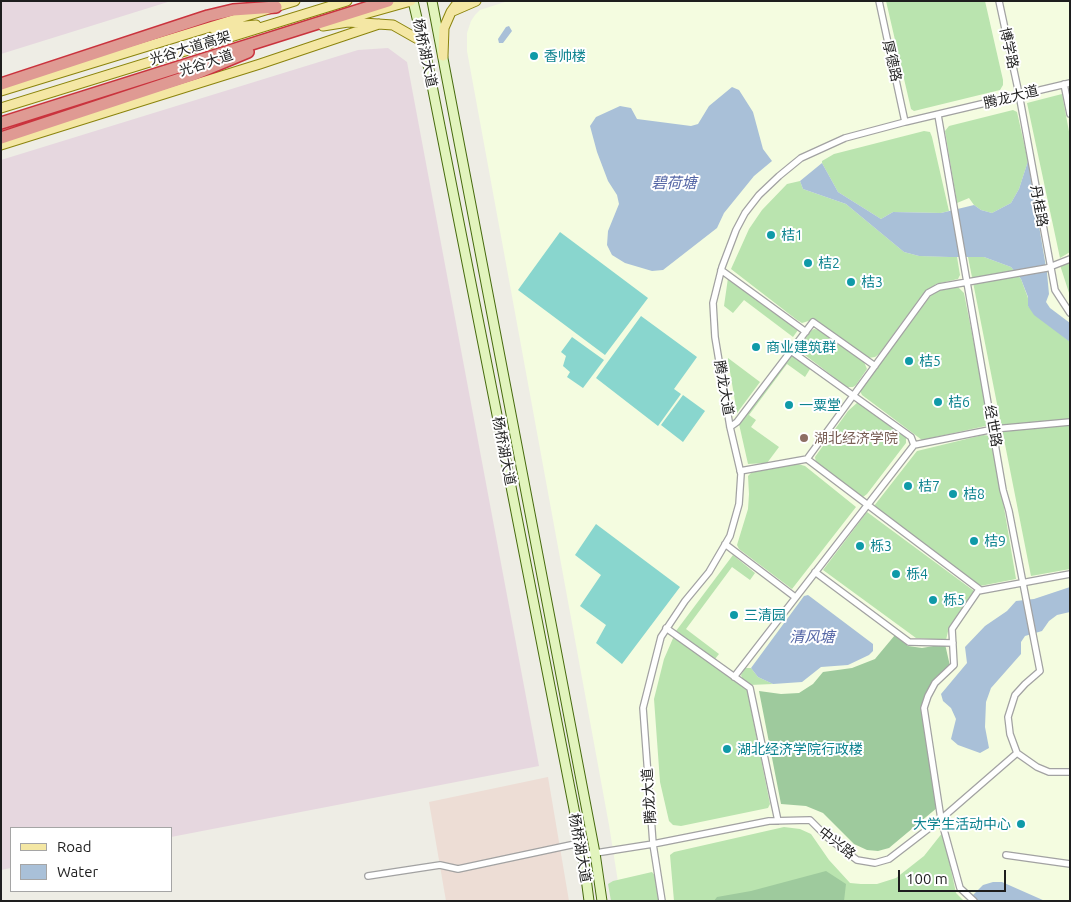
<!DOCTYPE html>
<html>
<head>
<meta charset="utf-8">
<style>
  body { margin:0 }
  #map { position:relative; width:1071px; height:902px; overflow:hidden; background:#eeede5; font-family:Ubuntu,sans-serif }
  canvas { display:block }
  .frame { position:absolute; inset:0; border:2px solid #1e1e1e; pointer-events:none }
  .legend { position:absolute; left:10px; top:827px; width:162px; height:65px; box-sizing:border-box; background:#fff; border:1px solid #a5a5a5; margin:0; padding:6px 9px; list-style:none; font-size:15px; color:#1e1e1e }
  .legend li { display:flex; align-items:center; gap:10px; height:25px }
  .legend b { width:25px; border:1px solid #a5a5a5 }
  .scale { position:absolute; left:898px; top:870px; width:108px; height:22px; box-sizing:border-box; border:2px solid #1e1e1e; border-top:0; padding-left:6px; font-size:15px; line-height:18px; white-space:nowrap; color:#1e1e1e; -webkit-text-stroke:4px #fff; paint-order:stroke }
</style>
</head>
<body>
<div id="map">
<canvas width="1071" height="902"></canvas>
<div class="frame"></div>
<ul class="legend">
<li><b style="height:6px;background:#f4e7a4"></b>Road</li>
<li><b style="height:14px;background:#a9c0d8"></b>Water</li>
</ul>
<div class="scale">100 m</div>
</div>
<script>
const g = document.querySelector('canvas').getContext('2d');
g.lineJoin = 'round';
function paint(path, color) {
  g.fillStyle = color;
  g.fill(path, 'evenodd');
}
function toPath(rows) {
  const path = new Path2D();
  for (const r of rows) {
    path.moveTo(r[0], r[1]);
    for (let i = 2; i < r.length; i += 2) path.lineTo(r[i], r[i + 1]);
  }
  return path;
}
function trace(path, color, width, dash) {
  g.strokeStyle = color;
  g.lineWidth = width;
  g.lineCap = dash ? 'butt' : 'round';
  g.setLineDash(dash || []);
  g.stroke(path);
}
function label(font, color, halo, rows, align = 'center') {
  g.font = font + ' Ubuntu,"Noto Sans SC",sans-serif';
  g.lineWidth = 4;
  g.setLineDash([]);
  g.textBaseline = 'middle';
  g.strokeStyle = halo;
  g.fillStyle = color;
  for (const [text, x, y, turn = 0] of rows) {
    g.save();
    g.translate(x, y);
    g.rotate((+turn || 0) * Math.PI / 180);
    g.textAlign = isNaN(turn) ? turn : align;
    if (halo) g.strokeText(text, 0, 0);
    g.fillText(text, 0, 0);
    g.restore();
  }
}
const commercial = toPath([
  [548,777,569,901,446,901,429,802]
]);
const industrial = toPath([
  [1,1,171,1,1,54],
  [388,48,407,62,539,766,171,837,171,828,11,828,11,868,1,870,1,160,358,50]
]);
const education = toPath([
  [508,1,1070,1,1070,901,621,901,609,825,467,51,467,33,471,21,475,15,480,10]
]);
const grass = toPath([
  [886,1,985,1,1003,80,1003,85,1000,90,914,111,911,109],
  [1062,94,1070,137,1070,252,1060,258,1027,103],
  [1013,110,1017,112,1028,161,1019,189,1011,203,992,213,981,210,974,205,969,198,957,203,945,131,949,126],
  [924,131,930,132,932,137,949,211,941,213,893,212,881,219,838,192,822,163,822,161,834,154],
  [800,181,803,189,846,204,904,252,919,256,957,257,960,275,958,279,936,284,922,295,879,354,875,357,868,358,815,319,802,323,797,320,731,269,749,229,762,210,787,184],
  [968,257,984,257,1011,267,1021,279,1028,298,1028,306,1070,342,1070,569,1031,576],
  [1070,261,1070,296,1060,265],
  [728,278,798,330,793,337,744,300,733,313,724,306],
  [958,287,964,293,990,425,922,440,862,395,860,391,932,294,937,291],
  [814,329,819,330,864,362,867,369,856,385,853,387,847,387,801,352,800,346,811,331],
  [791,355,810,369,805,377,787,364,749,415,756,420,751,427,779,447,767,463,748,464,739,424],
  [728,358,760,382,737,413,728,360],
  [858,402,906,436,906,443,867,494,863,497,859,497,816,463,815,457,848,411],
  [983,435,992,436,1016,579,980,586,874,506,917,451],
  [798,464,805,466,856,507,792,589,739,549,737,545,748,509,749,494,748,476,753,471],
  [867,512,974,591,949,627,946,640,916,638,823,570],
  [733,555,755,573,750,580,732,567,686,629,719,654,715,659,676,631],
  [674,636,747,689,770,804,768,808,681,826,673,825,669,821,660,782,654,699,664,659],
  [745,668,751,668,758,677,773,684,750,685,742,678,741,675],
  [784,827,800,829,811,834,829,860,850,883,861,884,877,884,896,878,924,856,943,832,956,893,964,901,674,901,670,855,674,852],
  [652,872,655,876,659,901,611,901,608,884,613,881]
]);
const forest = toPath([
  [895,635,908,646,922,648,945,644,950,666,936,677,928,689,921,707,938,807,889,848,878,851,867,850,854,844,823,813,806,806,781,804,759,691,781,694,799,693,813,684,823,672,852,668,875,659],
  [826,871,846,884,844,901,714,901,717,897,751,891]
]);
const pitch = toPath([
  [560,232,648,298,605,355,518,290],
  [641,316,697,357,674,389,681,394,658,426,596,378],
  [572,337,604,360,583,388,567,377,570,372,563,366,566,356,561,352],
  [683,395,705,411,683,442,661,425],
  [596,524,680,587,622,664,596,643,606,625,580,606,601,575,575,555]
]);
const water = toPath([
  [509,26,512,31,503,43,499,43,498,39,506,27],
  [732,87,739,90,753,112,763,149,772,161,754,176,724,213,717,228,663,270,652,271,625,263,612,255,607,245,608,231,619,204,617,195,608,181,597,152,590,126,596,117,620,106,631,108,637,119,691,126,698,124,709,106],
  [1028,161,1047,273,1049,294,1046,302,1050,308,1070,323,1070,342,1034,315,1028,306,1028,297,1021,279,1011,267,984,257,949,257,919,256,904,252,846,204,803,189,800,181,822,163,838,192,881,219,893,212,941,213,974,205,981,210,992,213,1011,203,1019,189],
  [1070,587,1070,612,1057,615,1049,621,1042,631,1025,636,1021,642,1021,654,991,688,986,702,985,727,989,748,980,753,958,745,951,739,956,719,951,708,943,701,941,694,967,663,965,647,985,626,1007,611,1016,601,1034,599],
  [808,595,873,644,873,651,869,655,848,665,821,667,802,682,773,684,758,677,751,668,804,596],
  [993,882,1002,882,1045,901,967,901,983,885]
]);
const street = toPath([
  [879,1,905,122],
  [999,1,1019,94,1055,290,1070,313],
  [1064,84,1070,114],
  [938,115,1003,490,1009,511,1040,671,1025,684,1015,695,1008,717,1010,734,1017,753,1037,767,1049,772,1070,772],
  [721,270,806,332],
  [791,351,911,437,914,445],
  [730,427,737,422,813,322,875,366],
  [807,459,928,293,939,287,1047,268,1070,259],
  [740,471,807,459,979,589,978,591],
  [725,544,795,597],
  [815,572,909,642,953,643],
  [666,628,750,688,778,821],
  [734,677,914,445,994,429,1070,422],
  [583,855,653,844,769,821,810,820,827,837,857,860,875,863,889,859,941,819,1017,753],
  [1006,855,1070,864],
  [368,876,440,865,458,869,580,843],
  [662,901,653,844,643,708,661,637,685,601,709,572,730,536,739,504,741,474,730,427,715,337,713,303,722,267,736,230,745,213,759,195,779,176,801,158,845,138,905,122,1070,83],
  [974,901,960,888,941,819,924,708,928,696,935,683,954,665,952,629,978,591,1070,574]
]);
const secondary = toPath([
  [413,1,428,65,498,420,583,855,589,901],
  [432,1,595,853,602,901]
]);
const primary = toPath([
  [453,11,476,1],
  [354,17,411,1],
  [323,26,348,22,393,25,423,42],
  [214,29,256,25],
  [443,56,444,28,451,12,459,1],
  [1,91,295,1],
  [1,108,347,1],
  [1,145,260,64,379,24]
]);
const highway = toPath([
  [1,84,208,16,233,10,276,7],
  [1,123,388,1],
  [1,138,195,74,248,52]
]);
const markers = [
  [534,56,5,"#0f9aa8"],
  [771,235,5,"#0f9aa8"],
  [808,263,5,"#0f9aa8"],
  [851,282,5,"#0f9aa8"],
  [756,347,5,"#0f9aa8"],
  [909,361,5,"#0f9aa8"],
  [938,402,5,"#0f9aa8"],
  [789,405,5,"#0f9aa8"],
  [804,438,5,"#8d6e63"],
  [908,486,5,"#0f9aa8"],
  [953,494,5,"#0f9aa8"],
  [974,541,5,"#0f9aa8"],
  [860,546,5,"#0f9aa8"],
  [896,574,5,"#0f9aa8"],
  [933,600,5,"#0f9aa8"],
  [734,615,5,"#0f9aa8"],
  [727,749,5,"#0f9aa8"],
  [1021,824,5,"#0f9aa8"]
];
const streetNames = [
  ["光谷大道高架",190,48,-17],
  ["博学路",1009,48,78],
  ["杨桥湖大道",425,53,78],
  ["厚德路",892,61,77],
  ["光谷大道",206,63,-18],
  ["腾龙大道",1011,97,-14],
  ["丹桂路",1039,206,80],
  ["腾龙大道",724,388,80],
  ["经世路",993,426,80],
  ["杨桥湖大道",504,451,79],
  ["腾龙大道",649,796,-94],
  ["中兴路",837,843,38],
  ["杨桥湖大道",580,848,80]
];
const cultureNames = [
  ["香帅楼",544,56],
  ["桔1",781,235],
  ["桔2",818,263],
  ["桔3",861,282],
  ["商业建筑群",766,347],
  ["桔5",919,361],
  ["桔6",948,402],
  ["一粟堂",799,405],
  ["桔7",918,486],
  ["桔8",963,494],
  ["桔9",984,541],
  ["栎3",870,546],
  ["栎4",906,574],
  ["栎5",943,600],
  ["三清园",744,615],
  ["湖北经济学院行政楼",737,749],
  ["大学生活动中心",1011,824,"right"]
];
const educationNames = [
  ["湖北经济学院",814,438]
];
const waterNames = [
  ["碧荷塘",674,183],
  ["清风塘",812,637]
];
paint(commercial, '#edddd5');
paint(industrial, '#e6d7df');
paint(education, '#f4fce0');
paint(grass, '#bae4af');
paint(forest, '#9eca9d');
paint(pitch, '#89d6ce');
paint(water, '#a9c0d8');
trace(street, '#a2a2a2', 8);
trace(secondary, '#476b0e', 11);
trace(primary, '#8b840d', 11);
trace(highway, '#ca333d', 14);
trace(street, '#fff', 5.5);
trace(secondary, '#e2f4bd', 9);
trace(primary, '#f4e7a4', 9);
trace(highway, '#df9a93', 11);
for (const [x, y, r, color] of markers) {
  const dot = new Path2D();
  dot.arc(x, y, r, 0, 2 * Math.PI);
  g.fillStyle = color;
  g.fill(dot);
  trace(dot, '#fff', 2);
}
label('14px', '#1e1e1e', '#fff', streetNames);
label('14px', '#0d838f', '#fff', cultureNames, 'left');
label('14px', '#785e54', '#fff', educationNames, 'left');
label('italic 15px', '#5365a5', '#fff', waterNames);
</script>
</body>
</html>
